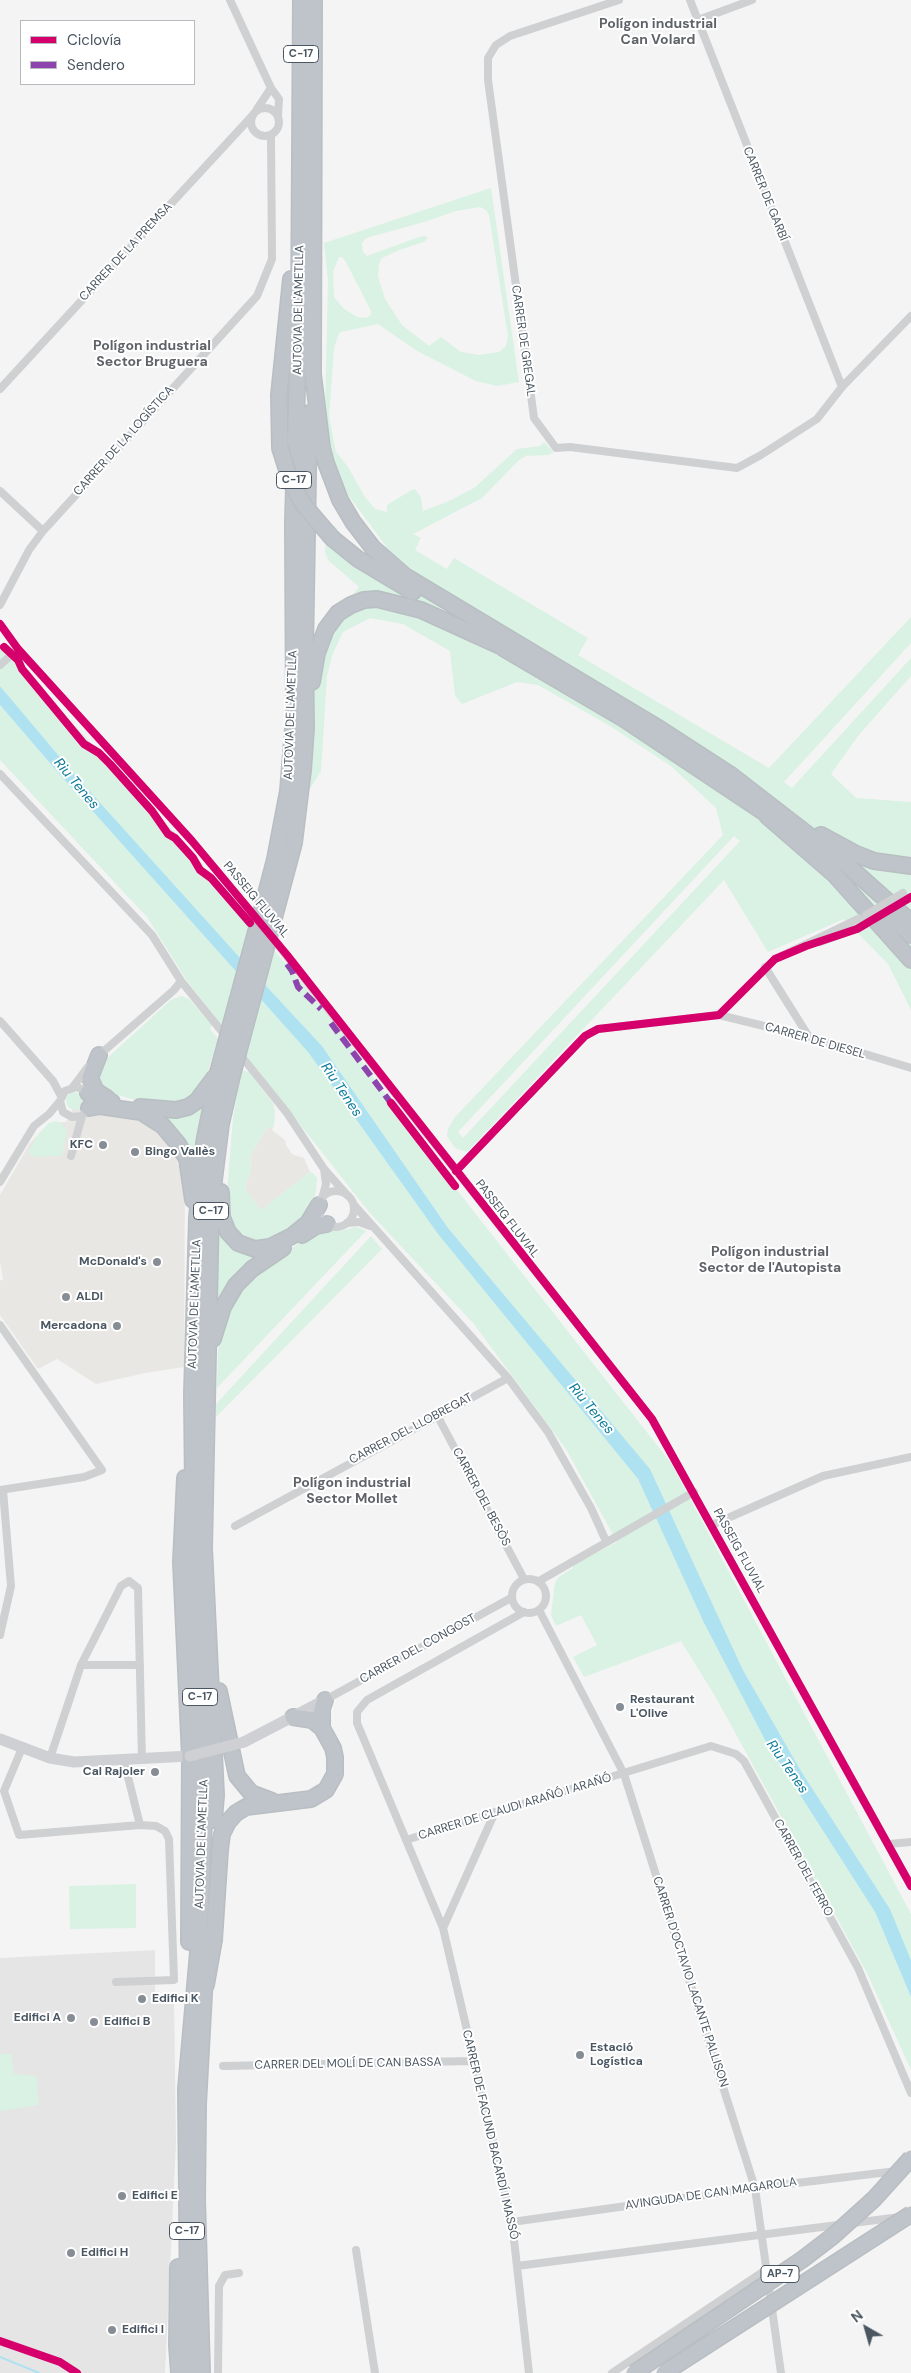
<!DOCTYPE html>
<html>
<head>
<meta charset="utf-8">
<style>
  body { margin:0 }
  #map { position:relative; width:911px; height:2373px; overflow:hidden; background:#f4f4f4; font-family:"DM Sans",sans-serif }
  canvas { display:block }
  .legend { position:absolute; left:20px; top:20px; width:175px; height:65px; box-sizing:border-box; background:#fff; border:1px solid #b7bbc0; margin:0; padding:6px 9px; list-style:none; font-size:15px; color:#4a5661 }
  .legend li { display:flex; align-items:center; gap:10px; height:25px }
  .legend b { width:25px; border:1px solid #b7bbc0 }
  .north { position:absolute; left:841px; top:2303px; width:50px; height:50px; -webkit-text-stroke:4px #fff; paint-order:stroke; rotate:322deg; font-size:14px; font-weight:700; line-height:20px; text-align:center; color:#4a5661 }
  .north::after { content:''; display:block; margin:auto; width:18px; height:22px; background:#4a5661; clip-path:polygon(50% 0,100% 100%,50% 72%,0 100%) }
</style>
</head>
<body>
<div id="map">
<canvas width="911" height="2373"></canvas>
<ul class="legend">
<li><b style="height:6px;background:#d6006c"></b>Ciclovía</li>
<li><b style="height:6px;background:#8e44ad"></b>Sendero</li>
</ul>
<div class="north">N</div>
</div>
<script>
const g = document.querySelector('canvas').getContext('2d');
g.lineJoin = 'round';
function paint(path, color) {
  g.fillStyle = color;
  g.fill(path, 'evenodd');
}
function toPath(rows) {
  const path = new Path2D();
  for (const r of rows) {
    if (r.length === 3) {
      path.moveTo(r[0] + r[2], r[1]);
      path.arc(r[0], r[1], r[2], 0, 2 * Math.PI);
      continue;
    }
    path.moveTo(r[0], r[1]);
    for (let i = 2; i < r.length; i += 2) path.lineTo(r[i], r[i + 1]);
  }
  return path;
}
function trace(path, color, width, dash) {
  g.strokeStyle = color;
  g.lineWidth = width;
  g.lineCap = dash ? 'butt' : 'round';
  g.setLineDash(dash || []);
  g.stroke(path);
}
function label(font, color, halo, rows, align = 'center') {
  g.font = font + ' "DM Sans",sans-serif';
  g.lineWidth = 4;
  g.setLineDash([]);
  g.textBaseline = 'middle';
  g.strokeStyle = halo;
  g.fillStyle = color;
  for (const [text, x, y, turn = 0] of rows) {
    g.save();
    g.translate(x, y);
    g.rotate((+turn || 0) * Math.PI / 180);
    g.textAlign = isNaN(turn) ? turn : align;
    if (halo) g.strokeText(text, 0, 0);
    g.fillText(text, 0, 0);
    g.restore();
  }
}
const commercial = toPath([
  [77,1101,133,1113,150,1124,174,1153,185,1182,184,1367,145,1373,96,1384,57,1359,38,1369,0,1315,0,1281,3,1279,0,1262,0,1195,30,1143,49,1123,66,1122],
  [274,1126,272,1130,285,1140,286,1145,292,1154,304,1158,310,1172,261,1211,246,1190,245,1185,251,1170,250,1156,266,1129]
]);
const education = toPath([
  [155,1950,155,1999,174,2000,176,2143,165,2373,0,2373,0,1958]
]);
const green = toPath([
  [491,188,519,382,497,386,476,381,417,351,378,324,341,332,339,333,334,348,329,416,336,452,348,467,365,497,375,509,387,512,387,505,410,491,415,489,421,498,423,511,449,501,474,488,517,449,540,446,544,442,554,452,548,455,526,456,519,460,482,498,413,534,421,538,415,550,447,569,454,558,588,638,578,655,769,768,911,617,911,643,784,782,792,788,911,658,911,676,858,736,831,774,856,798,911,802,911,1010,888,964,844,919,768,952,724,880,467,1152,455,1148,447,1136,448,1129,455,1117,723,835,716,808,671,766,610,726,538,685,517,682,462,704,455,696,450,651,403,624,370,618,343,632,333,653,327,676,321,771,308,792,312,665,315,636,323,620,351,597,359,587,328,560,325,551,327,528,335,526,362,565,386,546,348,495,328,454,325,413,328,280,324,243],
  [480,207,486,210,489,215,508,336,506,346,499,352,479,355,461,352,441,337,429,346,402,325,385,299,378,276,379,264,382,258,399,250,424,242,428,237,422,236,367,256,363,252,362,243,366,238,424,222,456,211],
  [339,257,342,257,346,262,371,311,371,314,367,318,357,317,344,309,334,297,333,272],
  [734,836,740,841,463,1138,458,1132],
  [0,646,178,836,328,1014,424,1148,671,1463,911,1914,911,1960,890,1909,801,1771,743,1670,650,1469,448,1228,322,1046,242,960,75,775,0,686],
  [0,705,55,769,308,1052,438,1234,638,1479,704,1623,765,1740,875,1912,911,1997,911,2070,867,1973,715,1696,681,1641,584,1677,573,1657,597,1645,581,1615,556,1626,551,1615,555,1583,559,1577,573,1568,573,1565,617,1542,566,1449,474,1324,369,1212,187,981,147,917,0,760],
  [181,996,189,999,212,1025,210,1029,218,1039,205,1080,187,1102,149,1104,104,1091,93,1071,171,1000],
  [241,1070,249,1072,273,1103,275,1112,274,1126,266,1129,250,1156,251,1170,245,1185,246,1190,261,1210,310,1172,314,1174,317,1178,316,1191,311,1210,301,1224,281,1238,253,1245,236,1236,226,1205,233,1118],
  [75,1101,9],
  [203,1099,193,1166,154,1114],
  [56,1121,63,1125,67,1131,62,1156,33,1157,28,1152,37,1136,49,1123],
  [356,1227,366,1231,217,1388,218,1350,227,1310,238,1290,253,1275,316,1231,324,1229,340,1231],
  [219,1228,270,1253,221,1301,217,1301],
  [371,1236,382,1249,216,1417,216,1404],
  [136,1884,136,1928,70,1929,69,1886],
  [0,2054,11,2054,14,2074,36,2076,39,2105,0,2111]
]);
const water = toPath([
  [0,686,75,775,242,960,322,1046,448,1228,650,1469,743,1670,801,1771,890,1909,911,1960,911,1997,875,1912,765,1740,704,1623,638,1479,438,1234,308,1052,55,769,0,705]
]);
const stream = toPath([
  [0,2357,39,2373]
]);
const street = toPath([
  [230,0,271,88,279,99,278,116],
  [619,0,510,36,496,45,488,58,488,80,534,418,556,448,570,447,737,468,761,455,817,419,842,387,911,316],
  [690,0,842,387],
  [698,20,752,0],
  [265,122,14],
  [257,109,271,88],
  [0,389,252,116],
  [0,491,43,531],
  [0,605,29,550,43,531,257,296,272,259,271,135],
  [0,624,18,649,192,841,258,920],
  [0,665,18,649],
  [0,774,152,935,181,981,228,1039],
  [270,935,652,1419,911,1886],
  [820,942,861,927],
  [765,967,809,1037],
  [719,1015,809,1037,911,1068],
  [0,1021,53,1081,61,1096],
  [238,1052,287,1113,324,1169,347,1195],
  [97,1057,174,990,181,981],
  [73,1087,88,1067],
  [60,1101,63,1112,72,1117,82,1116,90,1106],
  [71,1156,82,1116],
  [456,1171,585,1036,598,1029,719,1015,775,959,866,915],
  [0,1182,34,1126,49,1114,60,1101,65,1091,76,1087,85,1090,89,1095],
  [336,1209,18],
  [322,1199,326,1184,324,1169],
  [354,1205,508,1378,548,1432,591,1508,606,1541],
  [347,1223,359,1222,370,1226],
  [0,1325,102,1470,84,1477,0,1490],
  [437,1415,524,1579],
  [712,1525,823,1476,911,1457],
  [235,1526,508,1378],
  [529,1596,17],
  [539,1581,694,1492],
  [539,1610,624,1774,755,2188,781,2373],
  [524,1612,367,1700,357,1712,357,1723,443,1928,512,2222,529,2373],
  [0,1635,11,1586,3,1490],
  [81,1665,140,1665],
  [325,1700,511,1598],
  [22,1748,4,1791,19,1835,140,1825],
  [50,1758,81,1665,121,1586,129,1581,138,1588,142,1760],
  [406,1840,711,1746,736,1754,744,1761,858,1968,911,2093],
  [889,1844,911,1842],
  [443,1928,495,1812],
  [116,1982,174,1980,169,1839,165,1831,156,1826,140,1825,124,1761],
  [223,2066,473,2061],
  [512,2222,755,2188,897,2171],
  [356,2250,375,2373],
  [517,2266,900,2217],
  [218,2373,219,2286,225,2275,239,2273],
  [612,2373,767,2269]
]);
const secondary = toPath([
  [0,1739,50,1758,74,1762,190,1756],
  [244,1742,325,1700]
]);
const highway = toPath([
  [314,0,313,374,322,448,326,463,340,500,353,522,373,548,405,576,660,729,731,775,846,864,911,922],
  [280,448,279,395,291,279],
  [332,538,358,559,413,592],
  [503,648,624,719,777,821],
  [312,682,317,653,326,629,338,613,351,605,364,600,377,599,421,610,498,645],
  [767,816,835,875,911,960],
  [821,835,856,854,874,861,911,866],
  [261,913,275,859,288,791,294,716,293,522,299,318,301,0],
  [892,917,911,935],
  [274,918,294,843,303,770,306,728,305,650,309,413],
  [99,1055,90,1078,96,1091,107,1098],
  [88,1093,101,1100,112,1102],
  [140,1107,176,1110,188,1107,197,1101,215,1077],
  [89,1108,100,1106,141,1112,163,1126,178,1144,187,1159,193,1200],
  [221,1192,222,1217,228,1232,238,1243,255,1249,270,1247,292,1236,308,1223,319,1205],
  [302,1235,316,1226,327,1224],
  [213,1339,223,1307,236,1285,252,1269,283,1248],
  [185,1478,181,1562,190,1756,189,1942],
  [219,1691,237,1776,251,1793,272,1801],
  [322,1728,322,1709,325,1700],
  [214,1820,216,1795,204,1548,211,1204,221,1124,232,1076],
  [206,1985,214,1940,220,1850,222,1834,228,1822,236,1813,246,1807,311,1799,326,1790,335,1774,335,1757,333,1748,322,1728,312,1720,293,1717],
  [178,2267,177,2345,179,2373],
  [191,2373,188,2300,186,2089,199,1941,205,1798,194,1580,192,1395,197,1218,204,1143,218,1072],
  [202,2373,197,2199,198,2104,205,1975]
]);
const streetBridge = toPath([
  [866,915,903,893],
  [861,927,908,898]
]);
const secondaryBridge = toPath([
  [190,1756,244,1742]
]);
const highwayBridge = toPath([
  [280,448,291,483,303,504,332,538],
  [218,1072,261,913],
  [232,1076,274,918],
  [634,2373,803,2259,833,2236,874,2199,911,2158],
  [664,2373,911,2214]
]);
const quiet = toPath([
  [287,964,292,971,298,987,321,1009],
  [331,1023,394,1107]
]);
const cycleway = toPath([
  [0,624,18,649,192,841,287,955,652,1419,911,1886],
  [4,647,18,660,22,669,84,744,99,753,110,764,152,811,168,834,175,838,193,858,200,870,211,878,250,923],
  [391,1103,455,1186],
  [456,1171,585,1036,598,1029,719,1015,775,959,806,946,857,929,911,897],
  [0,2341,60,2362,77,2373]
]);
const markers = [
  [103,1145,5,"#868d94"],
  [135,1152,5,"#868d94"],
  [157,1262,5,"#868d94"],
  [66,1297,5,"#868d94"],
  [117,1326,5,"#868d94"],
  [620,1707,5,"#868d94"],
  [155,1772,5,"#868d94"],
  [142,1999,5,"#868d94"],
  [71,2018,5,"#868d94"],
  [94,2022,5,"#868d94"],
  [580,2055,5,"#868d94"],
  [122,2196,5,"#868d94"],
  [71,2253,5,"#868d94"],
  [112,2330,5,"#868d94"]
];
const shields = [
  [301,54,35],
  [294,480,35],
  [211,1211,35],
  [200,1697,35],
  [187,2231,35],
  [780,2274,38]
];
const shieldNames = [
  ["C-17",301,54],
  ["C-17",294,480],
  ["C-17",211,1211],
  ["C-17",200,1697],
  ["C-17",187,2231],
  ["AP-7",780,2274]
];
const streetNames = [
  ["CARRER DE GARBÍ",765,194,68],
  ["CARRER DE LA PREMSA",126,252,-47],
  ["AUTOVIA DE L'AMETLLA",299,310,-89],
  ["CARRER DE GREGAL",523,341,82],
  ["CARRER DE LA LOGÍSTICA",124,441,-48],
  ["AUTOVIA DE L'AMETLLA",291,715,-88],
  ["PASSEIG FLUVIAL",256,900,50],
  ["CARRER DE DIESEL",815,1041,16],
  ["PASSEIG FLUVIAL",507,1219,52],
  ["AUTOVIA DE L'AMETLLA",195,1304,-88],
  ["CARRER DEL LLOBREGAT",411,1429,-28],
  ["CARRER DEL BESÒS",481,1497,62],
  ["PASSEIG FLUVIAL",739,1551,61],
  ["CARRER DEL CONGOST",418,1649,-29],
  ["CARRER DE CLAUDI ARAÑÓ I ARAÑÓ",515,1807,-17],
  ["AUTOVIA DE L'AMETLLA",202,1844,-88],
  ["CARRER DEL FERRO",803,1868,61],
  ["CARRER D'OCTAVIO LACANTE PALLISON",690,1982,72],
  ["CARRER DEL MOLÍ DE CAN BASSA",348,2064,-1],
  ["CARRER DE FACUND BACARDÍ I MASSÓ",490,2135,77],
  ["AVINGUDA DE CAN MAGAROLA",711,2194,-8]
];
const poiNames = [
  ["KFC",93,1145,"right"],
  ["Bingo Vallès",145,1152],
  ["McDonald's",147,1262,"right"],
  ["ALDI",76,1297],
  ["Mercadona",107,1326,"right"],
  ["Restaurant",630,1700],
  ["L'Olive",630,1714],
  ["Cal Rajoler",145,1772,"right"],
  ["Edifici K",152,1999],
  ["Edifici A",61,2018,"right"],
  ["Edifici B",104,2022],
  ["Estació",590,2048],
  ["Logística",590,2062],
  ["Edifici E",132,2196],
  ["Edifici H",81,2253],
  ["Edifici I",122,2330]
];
const neighbourhoodNames = [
  ["Polígon industrial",658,24],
  ["Can Volard",658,40],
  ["Polígon industrial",152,346],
  ["Sector Bruguera",152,362],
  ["Polígon industrial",770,1252],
  ["Sector de l'Autopista",770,1268],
  ["Polígon industrial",352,1483],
  ["Sector Mollet",352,1499]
];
const waterNames = [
  ["Riu Tenes",76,784,50],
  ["Riu Tenes",341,1090,56],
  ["Riu Tenes",591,1409,50],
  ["Riu Tenes",787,1767,55]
];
paint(commercial, '#e8e7e3');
paint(education, '#e6e5e6');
paint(green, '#d9f2e3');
paint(water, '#aee2f0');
trace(stream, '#aee2f0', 2);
trace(highway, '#b9bec3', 18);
trace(street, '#ced0d2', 8);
trace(secondary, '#ced0d4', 11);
trace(highway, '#bec4c9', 15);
trace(highwayBridge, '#b9bec3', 18, []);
trace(streetBridge, '#ced0d2', 8);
trace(secondaryBridge, '#ced0d4', 11);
trace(highwayBridge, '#bec4c9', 15);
trace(quiet, '#8e44ad', 6, [12, 6]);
trace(cycleway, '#d6006c', 8);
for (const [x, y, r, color] of markers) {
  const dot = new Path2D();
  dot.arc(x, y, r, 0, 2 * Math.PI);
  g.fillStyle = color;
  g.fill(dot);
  trace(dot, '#fff', 2);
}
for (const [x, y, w] of shields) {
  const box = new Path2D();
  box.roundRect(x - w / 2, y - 8.5, w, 17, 4);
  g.fillStyle = '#fff';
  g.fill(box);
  trace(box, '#4a5661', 1);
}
label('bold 11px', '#4a5661', null, shieldNames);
label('12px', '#4a5661', '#fff', streetNames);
label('bold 12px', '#4a5661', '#fff', poiNames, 'left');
label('bold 14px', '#5f6368', '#fff', neighbourhoodNames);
label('italic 14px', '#0c7c9b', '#fff', waterNames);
</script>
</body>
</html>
